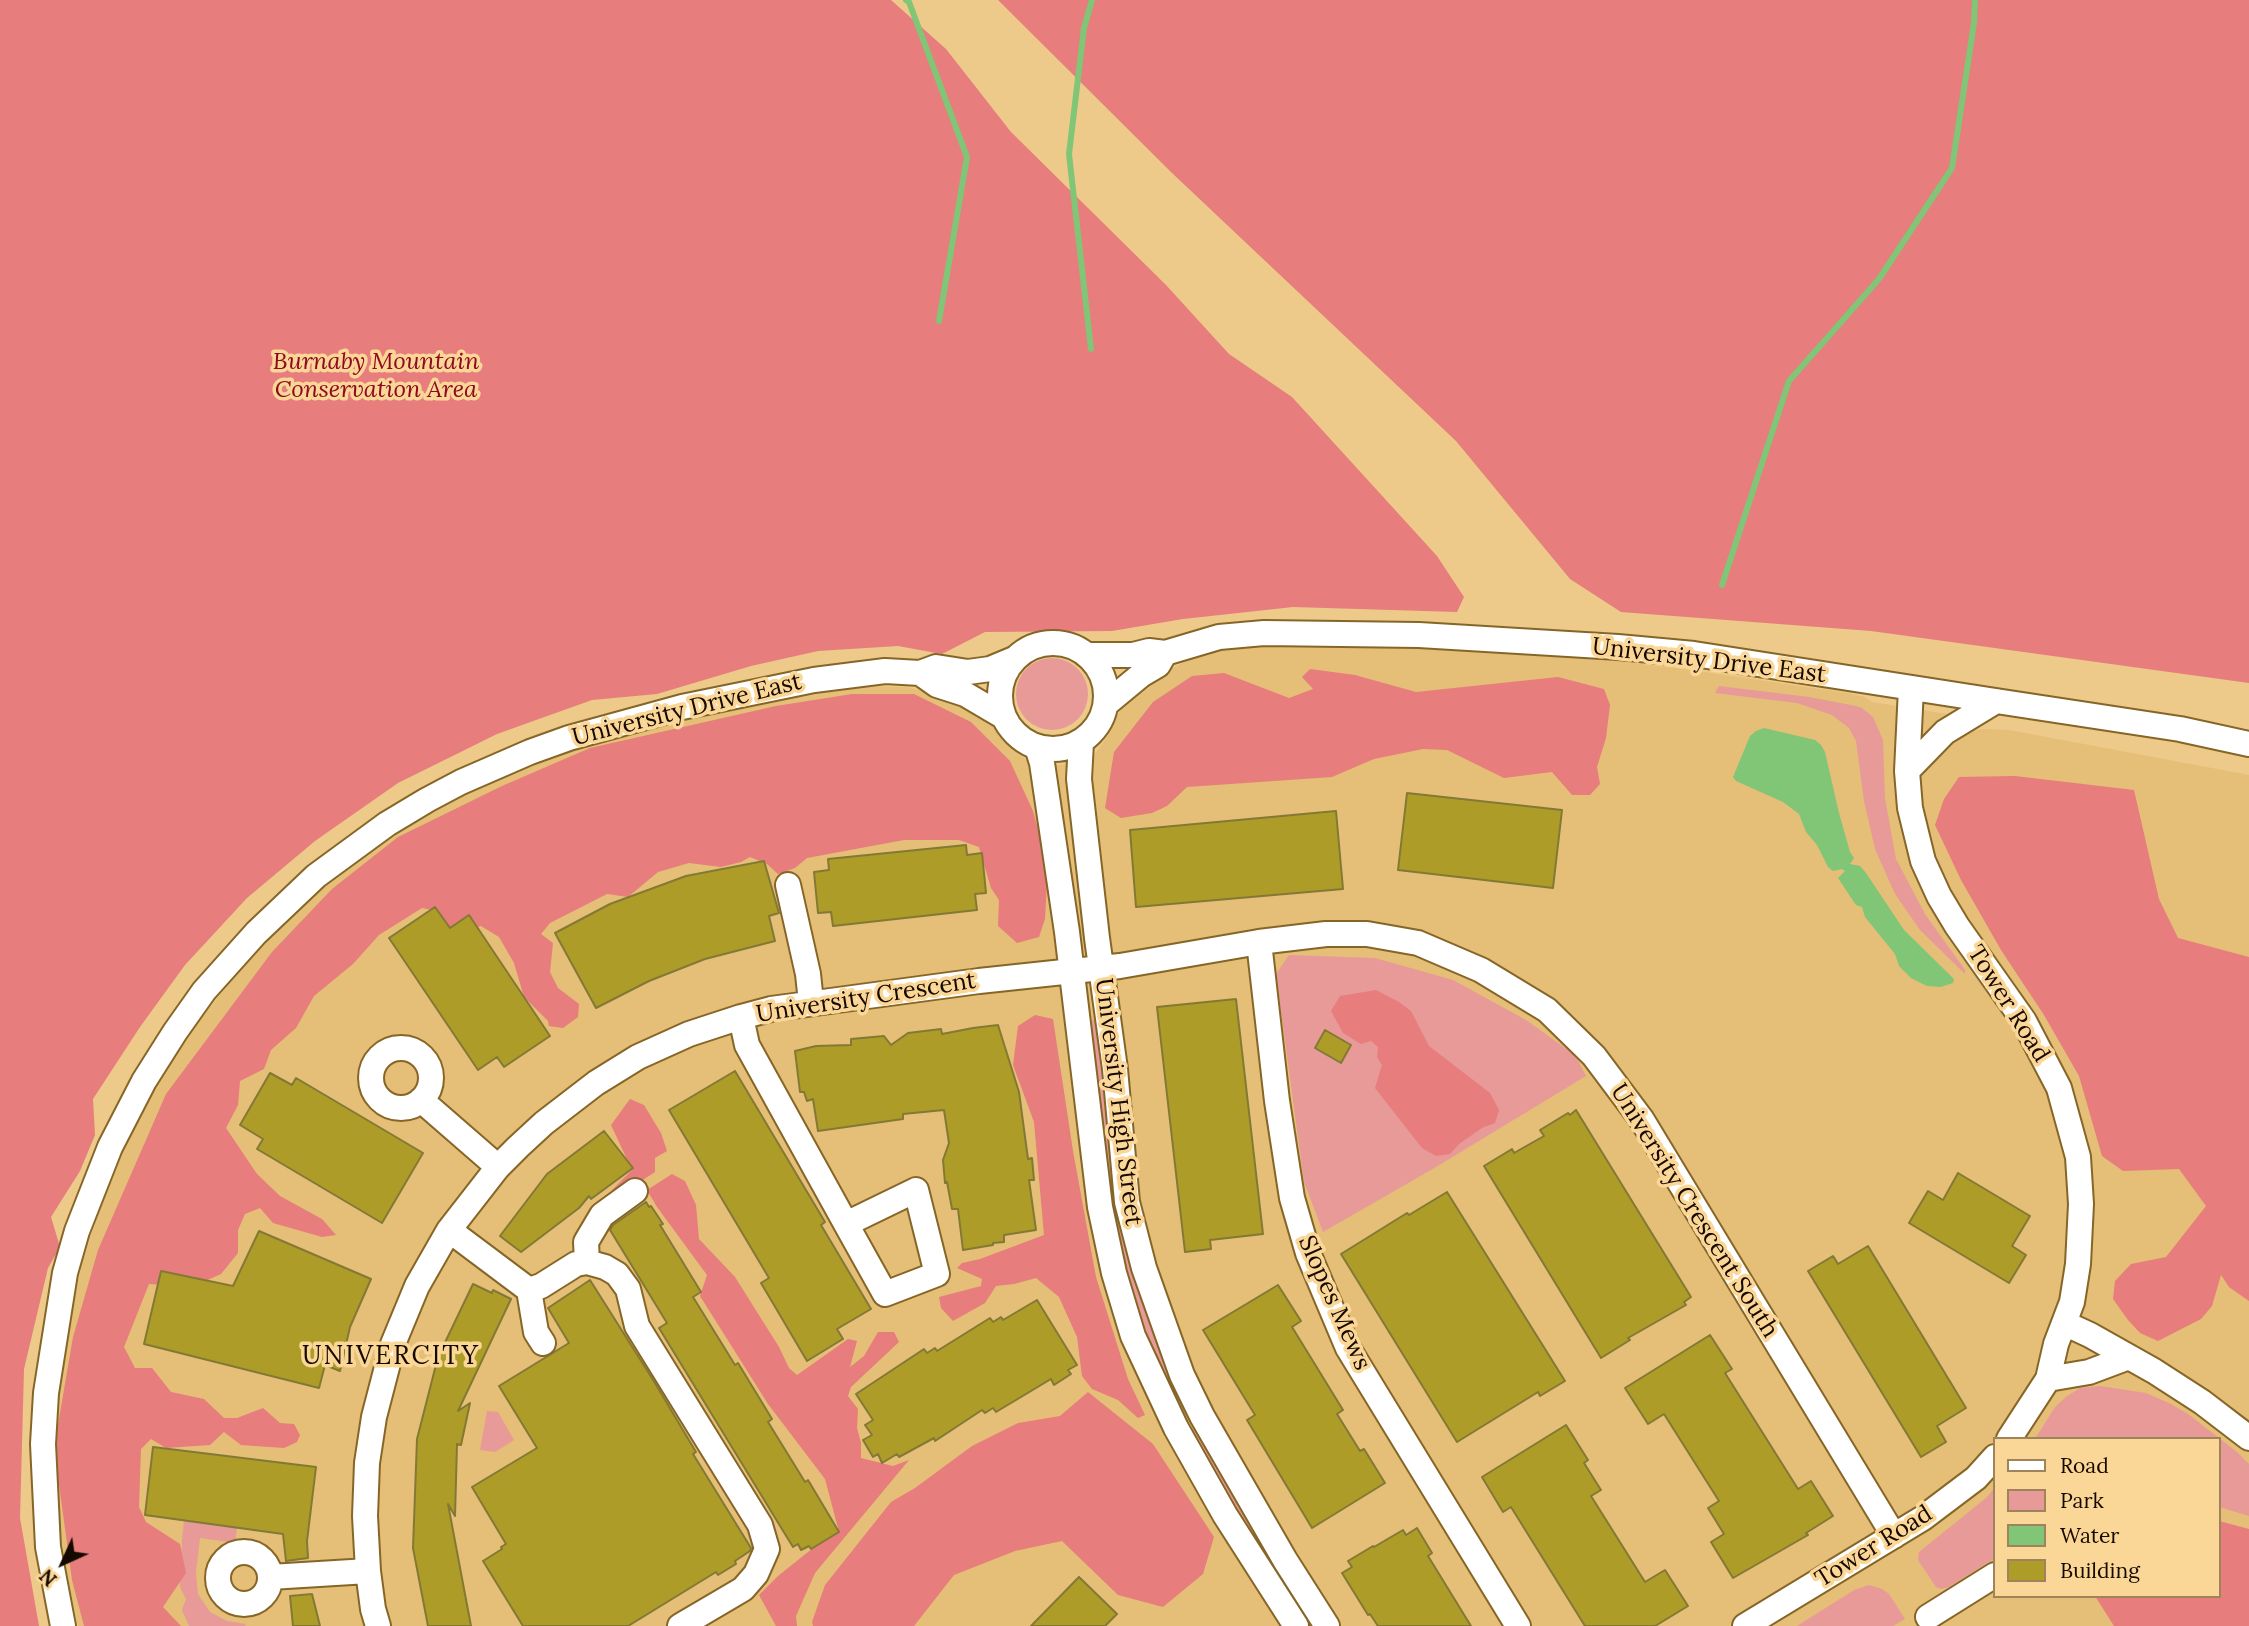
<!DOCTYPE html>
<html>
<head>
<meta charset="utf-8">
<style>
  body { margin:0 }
  #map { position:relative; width:2249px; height:1626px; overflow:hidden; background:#edc98a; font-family:Lora,serif }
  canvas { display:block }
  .legend { position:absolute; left:1993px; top:1437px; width:228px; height:161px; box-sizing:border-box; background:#fad697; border:2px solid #9f845b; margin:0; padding:9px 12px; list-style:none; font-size:21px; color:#160900 }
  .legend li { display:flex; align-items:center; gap:14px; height:35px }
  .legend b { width:35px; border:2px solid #9f845b }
  .north { position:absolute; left:28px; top:1528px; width:70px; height:70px; -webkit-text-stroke:5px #fad697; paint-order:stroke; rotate:225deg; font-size:19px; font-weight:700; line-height:28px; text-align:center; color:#160900 }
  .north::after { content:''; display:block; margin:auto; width:24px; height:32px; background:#160900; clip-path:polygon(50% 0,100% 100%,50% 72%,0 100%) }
</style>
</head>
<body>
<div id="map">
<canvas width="2249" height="1626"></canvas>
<ul class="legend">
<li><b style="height:9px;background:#fff"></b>Road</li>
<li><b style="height:19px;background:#e89a98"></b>Park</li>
<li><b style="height:19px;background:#80c676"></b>Water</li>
<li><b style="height:19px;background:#ad9d28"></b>Building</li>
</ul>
<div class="north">N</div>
</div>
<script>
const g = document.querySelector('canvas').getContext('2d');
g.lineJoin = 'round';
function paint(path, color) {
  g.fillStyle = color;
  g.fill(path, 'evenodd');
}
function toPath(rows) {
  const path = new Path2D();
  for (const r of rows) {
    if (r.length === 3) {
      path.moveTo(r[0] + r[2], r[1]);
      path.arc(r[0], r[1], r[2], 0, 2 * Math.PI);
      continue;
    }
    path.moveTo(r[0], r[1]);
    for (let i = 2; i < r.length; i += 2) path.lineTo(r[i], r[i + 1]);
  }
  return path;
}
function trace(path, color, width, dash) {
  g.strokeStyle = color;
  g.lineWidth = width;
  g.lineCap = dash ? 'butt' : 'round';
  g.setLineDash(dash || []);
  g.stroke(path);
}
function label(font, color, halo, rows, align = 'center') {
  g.font = font + ' Lora,serif';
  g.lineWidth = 7;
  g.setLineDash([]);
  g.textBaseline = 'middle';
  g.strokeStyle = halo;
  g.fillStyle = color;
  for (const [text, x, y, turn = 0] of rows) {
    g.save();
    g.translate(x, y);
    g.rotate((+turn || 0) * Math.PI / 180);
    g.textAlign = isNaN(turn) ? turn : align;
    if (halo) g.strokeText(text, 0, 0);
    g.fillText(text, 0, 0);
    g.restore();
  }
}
const built = toPath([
  [1380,646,1617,661,1684,669,1847,693,1865,697,1872,702,1947,714,1964,732,1982,729,2009,730,2249,775,2249,1626,78,1626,64,1561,56,1492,57,1400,68,1324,83,1260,108,1184,132,1129,157,1082,196,1024,254,954,313,896,346,871,404,829,486,784,607,738,667,723,860,686,907,687,942,696,989,720,1010,748,1026,760,1033,768,1090,761,1111,731,1121,709,1131,695,1153,679,1184,662,1220,650,1246,647],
  [1995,1439,2219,1439,2219,1596,1995,1596]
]);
const green = toPath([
  [1052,694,36],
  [1719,686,1809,697,1856,706,1862,708,1873,717,1883,740,1885,798,1896,859,1925,914,1965,970,1965,974,1920,930,1895,894,1875,849,1864,801,1856,741,1849,728,1832,715,1797,703,1715,693],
  [1289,955,1375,958,1453,980,1526,1020,1575,1055,1586,1076,1436,1167,1323,1232,1304,1182,1276,974],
  [1097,1019,1119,1183,1191,1413,1179,1418,1147,1345,1131,1291,1110,1204,1090,1021],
  [2100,1386,2146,1393,2171,1404,2188,1414,2237,1452,2249,1464,2249,1516,2219,1507,2219,1439,2035,1439,2055,1407,2066,1397,2080,1388],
  [487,1411,498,1412,514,1440,495,1452,480,1450],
  [1197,1427,1318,1626,1305,1626,1187,1431],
  [1995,1488,1995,1558,1949,1587,1941,1589,1936,1587,1918,1560,1919,1552,1986,1498],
  [184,1521,237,1528,235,1543,200,1538,196,1573,198,1594,210,1612,227,1621,246,1624,245,1626,189,1626,182,1610,186,1599,180,1587,182,1540],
  [1869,1585,1882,1589,1889,1594,1905,1619,1893,1626,1797,1626,1854,1590]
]);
const forest = toPath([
  [0,0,891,0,946,49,1011,132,1166,285,1229,354,1292,397,1437,556,1464,597,1457,612,1293,607,1183,619,1112,631,985,632,942,654,898,646,818,651,751,666,657,694,592,700,497,734,398,783,315,841,247,898,185,965,140,1027,93,1099,95,1135,80,1171,51,1217,60,1247,48,1268,24,1369,20,1518,39,1626,0,1626],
  [998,0,2249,0,2249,683,1871,631,1621,612,1570,579,1456,441,1172,173],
  [1310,669,1355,675,1416,692,1558,677,1604,689,1610,705,1606,738,1597,767,1600,784,1590,795,1572,795,1552,772,1504,778,1447,750,1423,749,1374,759,1332,777,1187,787,1167,806,1152,813,1121,818,1105,808,1114,752,1153,702,1192,676,1224,673,1289,698,1313,689,1302,677],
  [852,694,914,694,971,722,1010,761,1033,811,1048,866,1045,919,1039,937,1017,943,998,926,999,900,991,888,979,847,959,840,904,840,807,858,795,868,778,874,767,864,750,857,741,862,721,867,689,863,658,872,628,897,607,894,550,923,541,934,553,943,550,972,558,988,579,1004,578,1017,563,1028,549,1026,548,1021,524,997,514,963,499,937,481,926,460,933,441,929,436,911,422,908,379,935,353,964,314,996,296,1028,271,1050,264,1069,240,1081,238,1105,226,1128,257,1174,280,1196,322,1219,336,1235,322,1237,273,1223,260,1208,245,1214,238,1230,238,1253,221,1274,192,1287,149,1284,124,1347,135,1368,152,1368,171,1392,204,1399,224,1418,237,1418,263,1408,280,1423,294,1424,300,1435,297,1442,284,1448,241,1445,224,1432,210,1445,166,1448,151,1439,141,1449,139,1507,146,1522,180,1544,186,1573,163,1607,181,1626,84,1626,72,1580,54,1448,73,1337,98,1250,166,1094,272,952,332,889,398,837,502,786,590,748,776,706],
  [2015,776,2134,790,2159,899,2178,938,2249,957,2249,1301,2229,1287,2221,1275,2212,1306,2201,1319,2158,1341,2140,1333,2128,1320,2113,1299,2115,1281,2131,1264,2166,1257,2206,1206,2179,1169,2123,1171,2102,1156,2079,1076,2044,1015,2001,950,1961,880,1935,825,1944,799,1959,777],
  [1376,990,1399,1002,1411,1011,1429,1046,1490,1093,1499,1110,1495,1123,1482,1128,1459,1144,1450,1154,1436,1156,1422,1148,1375,1088,1382,1065,1377,1057,1378,1047,1371,1041,1361,1044,1343,1033,1331,1011,1340,996],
  [1035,1015,1053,1019,1073,1151,1096,1277,1128,1379,1145,1415,1138,1418,1118,1400,1092,1389,1082,1376,1077,1337,1059,1297,1036,1278,1014,1284,996,1286,985,1303,953,1321,941,1308,939,1297,981,1286,982,1279,957,1268,962,1263,980,1259,1044,1235,1034,1122,1013,1065,1018,1026],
  [630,1099,644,1105,661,1133,667,1151,655,1158,655,1172,621,1194,614,1194,612,1190,632,1170,611,1125],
  [672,1174,685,1181,696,1205,699,1239,735,1277,779,1347,789,1368,797,1375,848,1339,857,1341,850,1367,864,1356,878,1332,894,1332,899,1342,851,1387,848,1396,858,1409,857,1428,861,1443,861,1458,893,1466,909,1460,815,1573,796,1616,797,1626,776,1626,759,1595,778,1576,838,1528,825,1479,768,1404,700,1296,707,1275,657,1207,647,1190],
  [1088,1392,1153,1444,1214,1537,1203,1574,1163,1607,1118,1595,1062,1541,1015,1551,954,1575,914,1626,813,1626,812,1622,825,1585,891,1502,915,1488,972,1446,1018,1423,1060,1416],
  [2219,1521,2249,1529,2249,1626,2114,1626,2095,1596,2219,1596]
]);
const water = toPath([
  [1764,728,1815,740,1821,745,1825,752,1839,813,1850,852,1854,858,1850,864,1860,866,1866,873,1904,930,1954,979,1953,983,1941,987,1927,986,1911,978,1899,966,1895,954,1865,917,1862,907,1856,905,1838,878,1845,871,1842,869,1833,871,1828,867,1817,845,1806,832,1799,814,1783,802,1736,781,1733,777,1750,736,1756,731]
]);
const stream = toPath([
  [906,0,909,2,967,157,939,321],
  [1091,349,1069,154,1084,28,1092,0],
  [1722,585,1789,381,1879,279,1952,168,1974,23,1975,0]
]);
const building = toPath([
  [1407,793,1562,810,1553,888,1398,870,1407,793],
  [1336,811,1343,889,1136,907,1130,830,1336,811],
  [966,845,967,855,982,853,986,893,975,894,977,910,833,926,831,912,818,913,814,872,829,870,828,859,966,845],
  [764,861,779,913,769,916,775,941,705,959,649,981,596,1008,555,933,610,904,686,876,764,861],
  [435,907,450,928,469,915,550,1036,504,1067,497,1057,478,1070,389,938,435,907],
  [1236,999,1263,1234,1210,1240,1211,1249,1185,1252,1157,1007,1236,999],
  [998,1025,1019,1092,1028,1159,1032,1158,1034,1180,1029,1180,1036,1230,1004,1235,1004,1242,993,1243,993,1245,963,1250,958,1209,952,1209,947,1182,945,1183,943,1160,949,1143,944,1110,903,1114,903,1119,818,1131,813,1099,807,1101,804,1092,800,1092,795,1051,816,1046,851,1045,851,1039,884,1036,891,1045,908,1033,941,1029,942,1034,973,1028,998,1025],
  [1325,1030,1351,1045,1341,1063,1315,1048,1325,1030],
  [735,1071,825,1222,821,1225,871,1309,837,1329,843,1339,807,1361,761,1283,769,1278,669,1110,735,1071],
  [270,1073,292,1085,296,1078,423,1153,382,1223,257,1149,263,1139,240,1125,270,1073],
  [1576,1110,1691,1297,1684,1302,1686,1305,1628,1338,1630,1340,1601,1358,1484,1166,1512,1149,1514,1153,1544,1136,1540,1130,1568,1113,1570,1115,1576,1110],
  [604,1131,633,1168,591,1199,589,1196,579,1208,521,1252,500,1236,547,1174,604,1131],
  [1958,1173,2030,1216,2012,1246,2026,1255,2009,1283,1909,1223,1928,1191,1943,1200,1958,1173],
  [1447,1192,1565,1381,1540,1396,1538,1392,1457,1442,1341,1254,1407,1213,1409,1215,1447,1192],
  [646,1202,649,1207,651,1206,663,1224,660,1225,701,1292,693,1297,735,1365,738,1363,772,1419,768,1422,805,1482,808,1480,839,1532,811,1549,809,1546,801,1550,798,1544,793,1547,785,1534,659,1328,667,1323,610,1230,613,1225,646,1202],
  [259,1231,371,1279,350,1327,340,1371,325,1365,319,1388,144,1344,161,1271,233,1286,259,1231],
  [1868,1246,1966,1408,1937,1426,1946,1442,1921,1457,1808,1271,1833,1256,1838,1264,1868,1246],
  [590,1280,655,1383,696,1452,693,1454,751,1548,750,1551,735,1561,736,1564,718,1575,716,1572,628,1626,523,1626,483,1561,502,1549,501,1547,506,1544,472,1487,537,1448,499,1386,569,1343,548,1308,590,1280],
  [473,1284,492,1293,493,1290,511,1299,458,1411,470,1403,461,1445,457,1444,455,1516,448,1504,471,1626,428,1626,413,1548,417,1439,438,1357,473,1284],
  [1278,1285,1301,1321,1292,1327,1343,1410,1337,1414,1360,1451,1364,1449,1385,1483,1312,1528,1247,1420,1255,1415,1203,1330,1278,1285],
  [1037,1300,1077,1365,1068,1370,1071,1374,1054,1385,1051,1379,996,1412,993,1408,985,1413,982,1410,935,1441,934,1438,899,1457,897,1454,882,1463,878,1454,873,1457,863,1440,872,1435,865,1425,873,1420,856,1394,924,1349,927,1353,935,1348,937,1351,990,1318,993,1322,1001,1317,1003,1320,1037,1300],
  [1710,1335,1732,1369,1725,1373,1798,1489,1811,1481,1833,1516,1806,1533,1808,1535,1733,1578,1711,1542,1724,1534,1708,1508,1719,1501,1664,1414,1648,1424,1625,1388,1710,1335],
  [1566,1425,1588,1460,1584,1463,1601,1490,1591,1496,1645,1582,1665,1570,1688,1606,1655,1626,1585,1626,1511,1507,1503,1512,1482,1477,1566,1425],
  [153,1447,316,1467,307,1541,308,1558,286,1561,283,1534,145,1515,153,1447],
  [1417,1528,1432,1553,1428,1556,1471,1626,1378,1626,1370,1614,1368,1615,1342,1573,1352,1567,1348,1561,1373,1546,1374,1547,1403,1530,1406,1535,1417,1528],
  [1079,1577,1117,1614,1105,1626,1031,1626,1079,1577],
  [312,1594,320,1626,293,1626,290,1596,312,1594]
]);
const minor = toPath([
  [1053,696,53],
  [1088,655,1133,655,1149,651,1165,653,1219,637,1264,633,1419,635,1618,647,1694,654,1996,701,2180,729,2249,744],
  [920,673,937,685,965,694,1004,717],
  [1911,688,1907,771,1910,808,1923,861,1939,896,1957,926,2024,1021,2059,1088,2078,1157,2081,1204,2078,1264,2072,1302,2056,1344,2048,1379,2009,1439],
  [1106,704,1141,675,1158,665,1165,653],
  [1081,742,1079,779,1097,938,1115,1069,1127,1202,1144,1268,1182,1375,1202,1416,1285,1560,1327,1626],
  [1037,747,1042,763,1067,932,1100,1207,1114,1273,1133,1336,1176,1428,1225,1515,1296,1626],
  [1907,771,1945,732,1996,701],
  [788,885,808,974,811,1002],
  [1259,942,1277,1101,1292,1198,1308,1253,1348,1348,1518,1626],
  [741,1017,747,1045,846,1224,885,1294,937,1274,916,1190,846,1224],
  [401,1078,30],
  [421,1100,498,1167],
  [449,1230,529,1290,536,1332,543,1343],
  [587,1262,586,1242,602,1215,635,1191],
  [529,1290,541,1286,576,1264,587,1262,605,1267,617,1274,628,1289,637,1326,760,1525,767,1549,756,1574,743,1589,680,1626],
  [2064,1323,2090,1335,2154,1371,2202,1402,2249,1438],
  [2048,1379,2089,1372,2129,1357],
  [244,1578,26],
  [270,1577,368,1571],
  [1928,1617,1995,1575],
  [63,1626,48,1547,43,1444,46,1393,65,1273,77,1231,110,1147,144,1081,175,1032,204,991,256,933,316,876,387,824,427,800,461,782,530,752,569,738,682,707,814,680,885,671,920,673,936,667,968,672,990,669,1014,659],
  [378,1626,373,1609,368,1571,365,1516,367,1463,374,1417,393,1344,417,1286,449,1230,498,1167,518,1147,544,1123,596,1083,638,1057,689,1034,741,1017,771,1009,979,981,1120,966,1259,942,1326,934,1367,934,1418,943,1481,970,1547,1010,1594,1056,1642,1120,1894,1536],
  [1745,1626,1923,1518,1976,1478,1995,1457]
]);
const parkNames = [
  ["Burnaby Mountain",376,362],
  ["Conservation Area",376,390]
];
const streetNames = [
  ["University Drive East",1709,661,7],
  ["University Drive East",687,710,-14],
  ["University Crescent",866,998,-9],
  ["Tower Road",2008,1004,58],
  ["University High Street",1118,1102,83],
  ["University Crescent South",1694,1211,58],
  ["Slopes Mews",1334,1303,66],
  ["Tower Road",1874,1547,-32]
];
const neighbourhoodNames = [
  ["UNIVERCITY",391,1357]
];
paint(built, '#e5be77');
paint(green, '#e89a98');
paint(forest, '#e77d7d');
paint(water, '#80c676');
trace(stream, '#80c676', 6);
paint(building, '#ad9d28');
trace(building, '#837935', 2);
trace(minor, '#866627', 28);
trace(minor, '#fff', 24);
label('italic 24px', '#8f0921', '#fad697', parkNames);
label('24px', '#160900', '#fad697', streetNames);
g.letterSpacing = '2px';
label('26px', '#160900', '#fad697', neighbourhoodNames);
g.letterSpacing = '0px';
</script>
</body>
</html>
